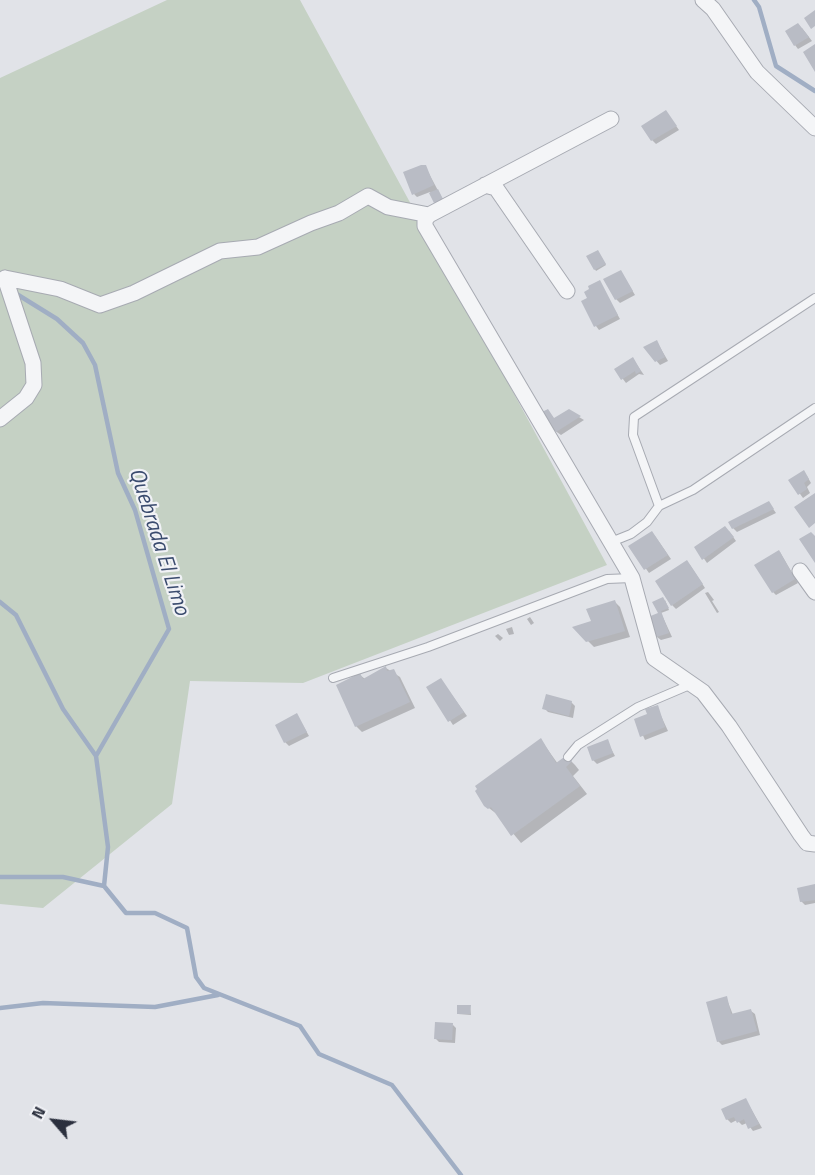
<!DOCTYPE html>
<html>
<head>
<meta charset="utf-8">
<style>
  body { margin:0 }
  #map { position:relative; width:815px; height:1175px; overflow:hidden; background:#e1e3e8; font-family:"Titillium Web",sans-serif }
  canvas { display:block }
  .north { position:absolute; left:24px; top:1091px; width:60px; height:60px; -webkit-text-stroke:4px #f1f2f6; paint-order:stroke; rotate:298deg; font-size:16px; font-weight:700; line-height:24px; text-align:center; color:#2b303e }
  .north::after { content:''; display:block; margin:auto; width:21px; height:27px; background:#2b303e; clip-path:polygon(50% 0,100% 100%,50% 72%,0 100%) }
</style>
</head>
<body>
<div id="map">
<canvas width="815" height="1175"></canvas>
<div class="north">N</div>
</div>
<script>
const g = document.querySelector('canvas').getContext('2d');
g.lineJoin = 'round';
function paint(path, color) {
  g.fillStyle = color;
  g.fill(path, 'evenodd');
}
function toPath(rows) {
  const path = new Path2D();
  for (const r of rows) {
    path.moveTo(r[0], r[1]);
    for (let i = 2; i < r.length; i += 2) path.lineTo(r[i], r[i + 1]);
  }
  return path;
}
function trace(path, color, width, dash) {
  g.strokeStyle = color;
  g.lineWidth = width;
  g.lineCap = dash ? 'butt' : 'round';
  g.setLineDash(dash || []);
  g.stroke(path);
}
function label(font, color, halo, rows, align = 'center') {
  g.font = font + ' "Titillium Web",sans-serif';
  g.lineWidth = 4.5;
  g.setLineDash([]);
  g.textBaseline = 'middle';
  g.strokeStyle = halo;
  g.fillStyle = color;
  for (const [text, x, y, turn = 0] of rows) {
    g.save();
    g.translate(x, y);
    g.rotate((+turn || 0) * Math.PI / 180);
    g.textAlign = isNaN(turn) ? turn : align;
    if (halo) g.strokeText(text, 0, 0);
    g.fillText(text, 0, 0);
    g.restore();
  }
}
const green = toPath([
  [167,0,300,0,607,565,303,683,190,681,172,804,43,908,0,904,0,78]
]);
const shadow = toPath([
  [802,28,812,41,798,49,795,45],
  [669,116,679,130,656,144,652,140],
  [425,166,443,200,436,204,430,192,417,197,414,194],
  [599,253,606,265,596,271,588,257],
  [621,272,635,295,620,303,616,299],
  [599,282,620,319,599,330,596,326,589,299],
  [657,342,668,361,660,365,645,347],
  [633,359,644,375,639,374,626,383,616,370],
  [548,411,555,420,569,411,584,420,561,435,551,428],
  [807,476,811,483,807,487,810,493,803,498,790,480],
  [769,503,776,513,737,532,733,528],
  [729,531,736,541,707,563,696,547],
  [655,536,671,559,649,573,630,546],
  [780,552,798,583,776,595,773,592],
  [690,565,705,588,676,609,672,605],
  [708,592,714,600,712,601,719,612,717,613,705,593],
  [665,600,669,610,661,613,672,637,661,640,657,637,659,612],
  [614,601,620,607,630,637,594,647,575,628,593,622],
  [530,617,534,623,531,625,527,619],
  [512,627,514,634,509,635,506,629],
  [498,634,503,638,500,641,495,636],
  [386,668,400,677,415,708,362,732,356,726,360,675,365,679],
  [444,684,467,716,453,725,428,687],
  [571,702,575,706,573,718,548,712,544,708],
  [657,707,668,731,645,740,636,720,649,715],
  [297,715,309,736,289,746,285,742],
  [541,740,558,764,567,757,575,765,579,770,573,776,587,794,521,843,498,815,485,805],
  [607,741,615,756,597,764,593,760],
  [815,886,815,903,805,905,801,901],
  [726,997,733,1015,751,1011,755,1014,760,1035,722,1045,718,1041],
  [470,1006,471,1015,458,1014],
  [453,1025,456,1028,455,1043,439,1042,435,1038],
  [746,1100,762,1128,753,1131,747,1123,742,1125,737,1120,731,1123,727,1119]
]);
const stream = toPath([
  [754,0,759,7,776,66,815,91],
  [15,293,57,319,83,343,95,365,118,473,135,510,169,629,96,756,108,847,104,886,126,913,155,913,187,928,196,977,204,988,300,1026,319,1054,392,1085,461,1175],
  [0,602,16,615,63,709,96,756],
  [0,877,63,877,104,886],
  [0,1008,43,1003,155,1007,218,995]
]);
const building = toPath([
  [815,10,815,26,811,29,804,18],
  [798,23,809,37,794,46,785,31],
  [815,44,815,72,803,52],
  [666,110,677,126,651,141,641,126],
  [421,165,426,165,434,185,412,195,403,172],
  [438,189,443,199,434,203,429,193],
  [598,250,606,264,594,270,586,256],
  [621,270,633,291,615,300,603,279],
  [600,280,618,315,594,327,581,301,587,298,584,292,589,289,588,286],
  [657,340,665,357,655,362,643,347],
  [633,357,641,371,636,374,635,371,621,380,614,369],
  [548,409,554,418,569,409,581,416,556,432,553,427,550,429,542,412],
  [804,470,809,479,804,483,807,489,798,495,788,480],
  [815,493,815,523,809,528,794,507],
  [769,501,774,509,732,529,728,522],
  [725,526,734,537,702,560,694,547],
  [652,531,668,555,644,570,628,546],
  [811,532,815,536,815,563,799,539],
  [779,550,795,579,772,593,754,565],
  [687,560,703,584,671,606,655,581],
  [663,597,669,608,661,611,669,633,656,637,648,617,658,613,652,602],
  [615,600,625,631,586,642,572,627,591,621,586,609],
  [386,666,387,671,394,669,410,702,355,727,336,685,360,673,363,679],
  [441,678,464,712,448,722,426,687],
  [546,694,572,701,569,716,542,709],
  [658,705,665,727,640,737,634,719,647,714,645,709],
  [297,713,307,732,284,743,275,725],
  [541,738,556,763,567,755,572,761,566,767,580,786,511,836,491,807,488,809,484,806,475,791,477,789,475,786],
  [608,739,613,753,592,761,587,747],
  [815,884,815,900,800,902,797,888],
  [727,996,731,1014,751,1009,757,1031,717,1042,706,1002],
  [457,1005,471,1005,470,1014,457,1014],
  [435,1022,453,1023,452,1040,434,1039],
  [746,1098,759,1124,748,1129,744,1119,737,1123,734,1117,726,1120,721,1109]
]);
const lane = toPath([
  [659,506,693,490,815,408],
  [611,542,631,534,647,522,659,506,633,435,634,417,815,298],
  [333,678,428,647,607,579,632,578],
  [568,757,578,745,638,707,692,684]
]);
const street = toPath([
  [703,0,713,9,757,72,815,128],
  [611,119,429,215,425,220,425,226,632,578,654,658,703,692,729,726,801,835,807,843,815,844],
  [485,185,496,188,567,291],
  [5,278,60,289,100,305,134,293,220,251,258,247,311,223,339,213,368,196,388,207,429,215],
  [0,419,26,398,34,385,33,363,5,278],
  [800,571,815,592]
]);
const waterNames = [
  ["Quebrada El Limo",158,542,72]
];
paint(green, '#c5d1c4');
paint(shadow, '#0003');
trace(stream, '#a0aec4', 4.5);
paint(building, '#b9bcc5');
trace(lane, '#a7aab2', 10);
trace(street, '#a7aab2', 17);
trace(lane, '#f4f5f7', 8);
trace(street, '#f4f5f7', 15);
label('italic 22px', '#3a4b6e', '#f1f2f6', waterNames);
</script>
</body>
</html>
